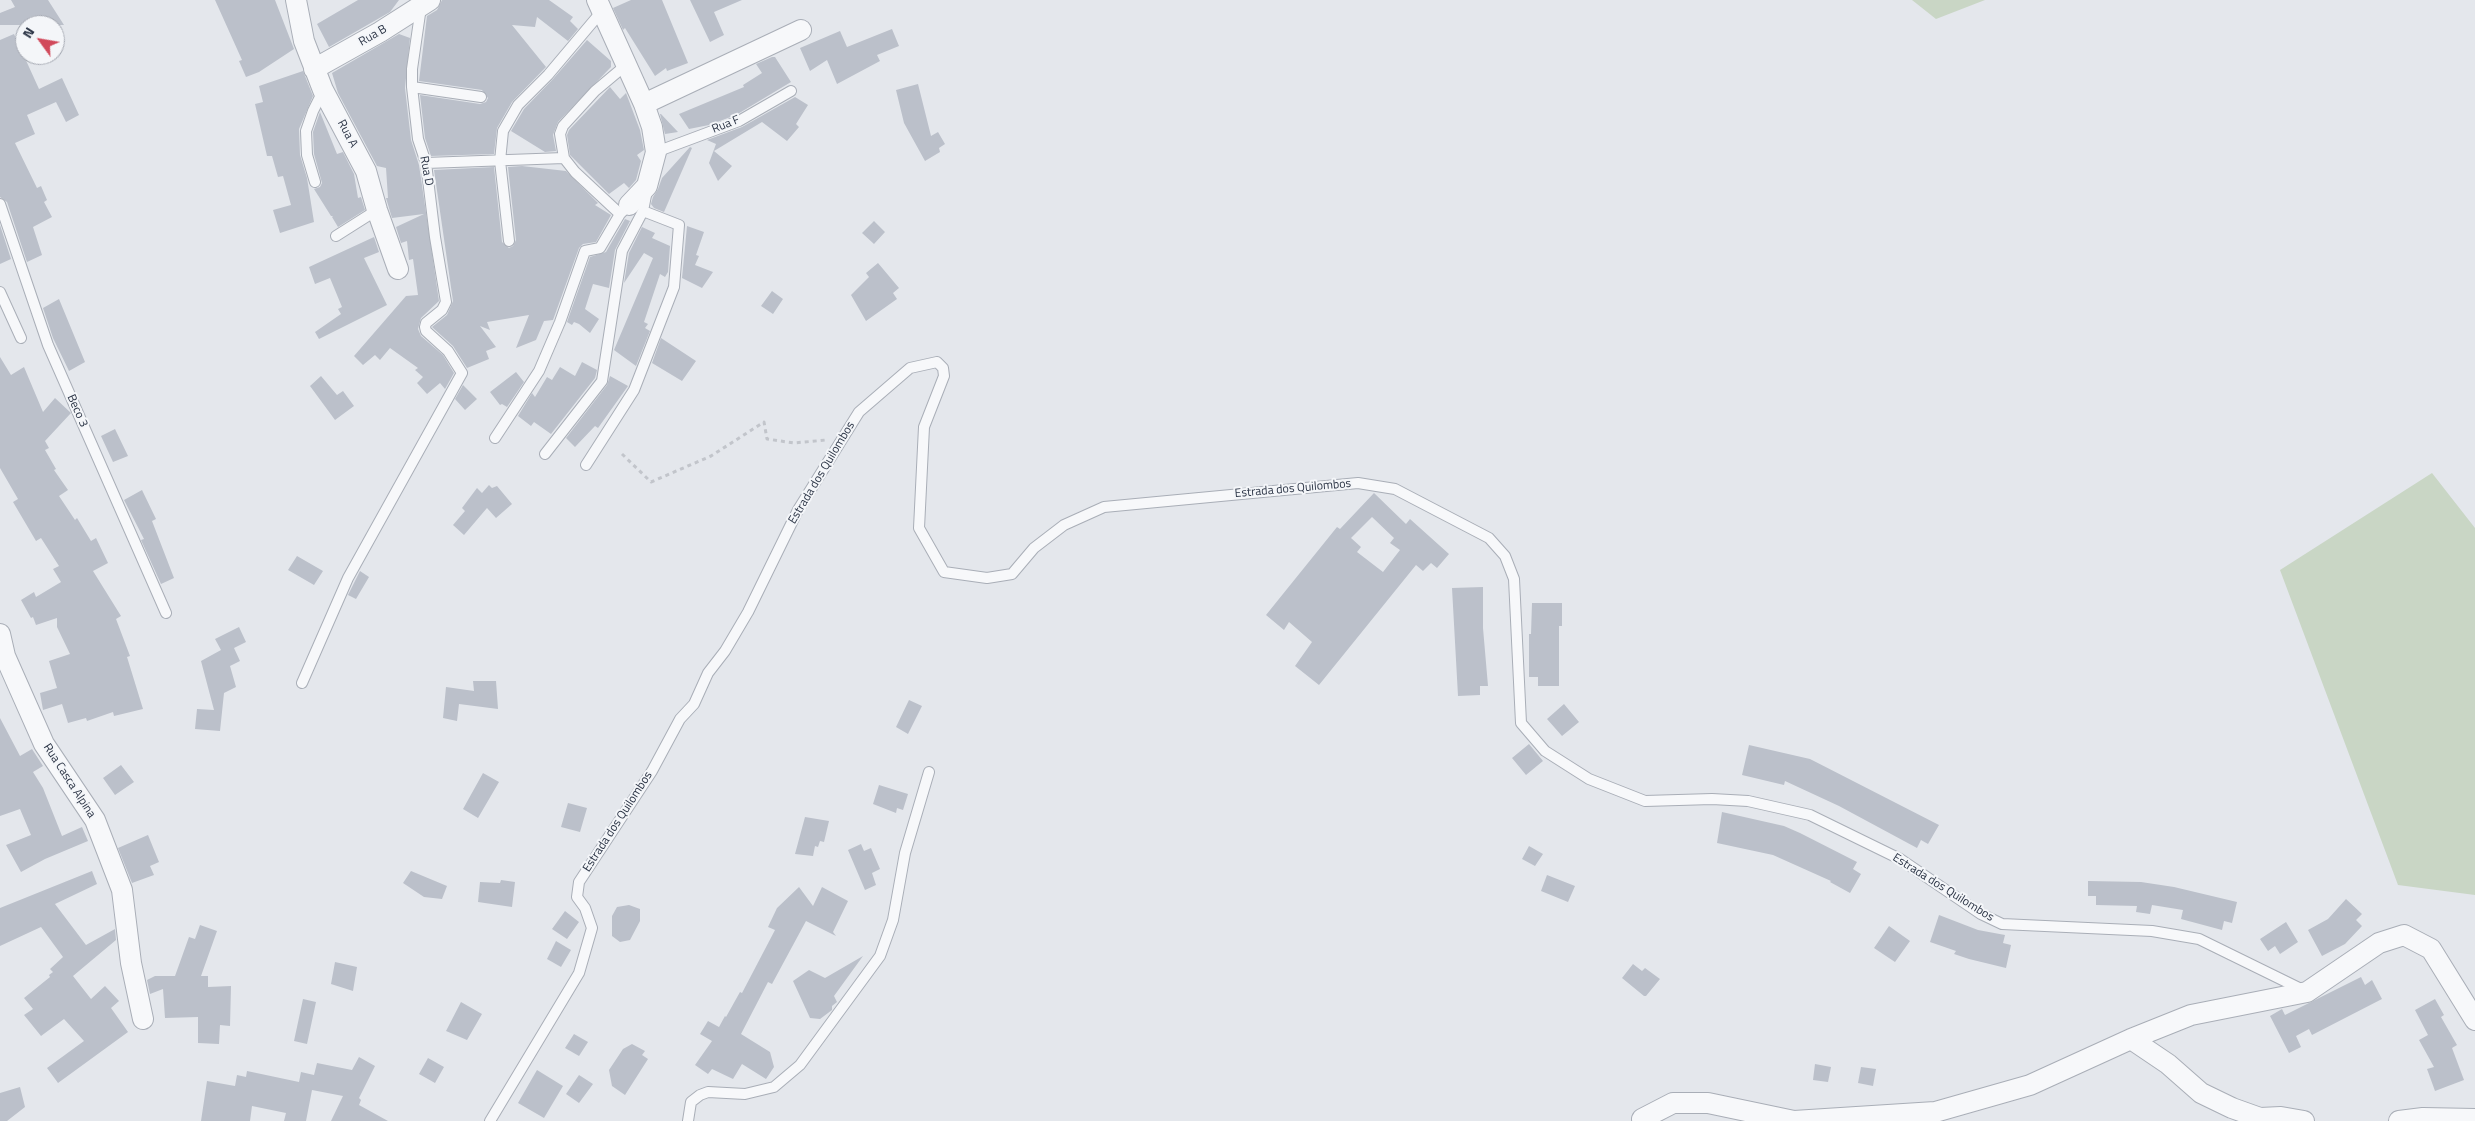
<!DOCTYPE html>
<html>
<head>
<meta charset="utf-8">
<style>
  body { margin:0 }
  #map { position:relative; width:2475px; height:1121px; overflow:hidden; background:#e4e7ec; font-family:"Titillium Web",sans-serif }
  canvas { display:block }
  .north { position:absolute; left:15px; top:15px; width:50px; height:50px; box-sizing:border-box; background:#f4f6f9; border:1px solid #a4a8b1; border-radius:50%; rotate:302deg; font-size:14px; font-weight:700; line-height:20px; text-align:center; color:#2b3445 }
  .north::after { content:''; display:block; margin:auto; width:18px; height:22px; background:#d1495b; clip-path:polygon(50% 0,100% 100%,50% 72%,0 100%) }
</style>
</head>
<body>
<div id="map">
<canvas width="2475" height="1121"></canvas>
<div class="north">N</div>
</div>
<script>
const g = document.querySelector('canvas').getContext('2d');
g.lineJoin = 'round';
function paint(path, color) {
  g.fillStyle = color;
  g.fill(path, 'evenodd');
}
function toPath(rows) {
  const path = new Path2D();
  for (const r of rows) {
    path.moveTo(r[0], r[1]);
    for (let i = 2; i < r.length; i += 2) path.lineTo(r[i], r[i + 1]);
  }
  return path;
}
function trace(path, color, width, dash) {
  g.strokeStyle = color;
  g.lineWidth = width;
  g.lineCap = dash ? 'butt' : 'round';
  g.setLineDash(dash || []);
  g.stroke(path);
}
function label(font, color, halo, rows, align = 'center') {
  g.font = font + ' "Titillium Web",sans-serif';
  g.lineWidth = 4;
  g.setLineDash([]);
  g.textBaseline = 'middle';
  g.strokeStyle = halo;
  g.fillStyle = color;
  for (const [text, x, y, turn = 0] of rows) {
    g.save();
    g.translate(x, y);
    g.rotate((+turn || 0) * Math.PI / 180);
    g.textAlign = isNaN(turn) ? turn : align;
    if (halo) g.strokeText(text, 0, 0);
    g.fillText(text, 0, 0);
    g.restore();
  }
}
const green = toPath([
  [1912,0,1985,0,1936,19],
  [2432,473,2475,528,2475,895,2398,885,2280,570]
]);
const building = toPath([
  [11,0,48,0,64,25,0,25,0,13,15,7],
  [215,0,275,0,294,49,259,72,246,77,239,61,242,60],
  [358,0,399,0,390,12,329,47,317,24],
  [442,0,549,0,573,17,570,21,578,29,568,41,537,17,535,27,512,25,546,67,512,102,497,128,494,154,431,156,425,138,420,95,480,104,486,102,488,98,482,90,419,81,427,16,437,10],
  [631,0,662,0,688,63,667,71,666,68,655,76,625,28,623,30,613,8],
  [690,0,742,0,714,12,724,35,710,42],
  [892,29,899,46,877,55,880,61,837,84,827,60,810,71,800,48,840,31,847,47],
  [14,34,39,89,62,78,79,115,66,122,56,102,27,115,35,134,15,143,37,188,41,186,47,200,44,202,52,217,33,227,42,255,27,262,7,202,0,197,0,40],
  [399,34,410,38,405,88,411,140,419,165,439,301,421,318,418,329,421,336,443,355,454,373,445,389,440,383,427,394,417,383,423,377,415,370,418,368,390,348,380,360,375,355,363,365,354,356,406,296,418,295,413,259,409,260,407,241,401,243,396,227,424,214,392,218,386,198,388,198,386,168,377,166,338,93,332,73],
  [587,40,611,61,611,67,558,122,553,135,556,151,545,152,511,131,524,109,553,79],
  [772,57,775,57,791,82,736,115,709,125,689,129,679,114,744,87,743,85,762,73,756,64],
  [303,71,313,96,299,129,300,155,307,178,314,222,280,233,273,210,291,205,283,176,278,177,272,156,267,156,255,104,263,102,259,86],
  [918,84,931,136,938,132,945,144,939,148,940,152,925,161,904,123,896,90],
  [610,87,620,99,626,93,640,130,644,150,637,155,641,161,636,180,629,188,624,183,609,194,570,155,567,135,569,130],
  [795,97,808,105,796,124,799,127,787,141,762,122,714,151,732,166,718,181,709,163,716,144,707,140,742,127],
  [320,112,337,154,343,152,354,174,358,198,361,197,365,210,338,227,332,217,333,216,331,216,314,189,320,187,322,183,314,154,313,132],
  [660,114,661,114,678,132,665,134],
  [690,147,692,148,664,212,654,208,651,204,653,197,658,189,662,178],
  [522,166,566,171,598,203,595,205,611,215,596,242,583,244,579,248,553,320,544,321,536,340,516,348,529,315,487,322,490,330,480,326,496,347,486,351,489,359,467,368,453,346,432,327,447,315,453,301,434,170,494,167,502,242,509,248,513,246,516,240,508,167],
  [625,219,630,221,615,250,609,288,593,284,585,309,599,319,590,333,579,324,574,322,572,325,567,322,590,257,606,252],
  [874,221,885,232,874,244,862,233],
  [0,225,11,259,0,264],
  [687,226,704,232,696,255,699,256,695,265,713,272,702,288,682,278],
  [642,227,655,233,652,238,670,246,668,272,665,277,660,274,644,322,648,324,645,328,650,331,636,366,614,350,653,258,644,253,624,283,629,253],
  [374,237,379,252,364,258,387,305,319,339,315,332,341,314,338,309,342,307,330,278,315,284,309,267],
  [878,263,899,288,893,293,897,299,866,321,851,295,869,277,866,273],
  [772,291,783,299,773,314,761,306],
  [59,299,85,362,69,371,53,338,43,308],
  [661,338,696,361,682,381,652,363],
  [0,357,11,375,24,367,43,412,55,398,71,413,45,441,49,448,45,450,56,469,54,470,68,490,59,496,75,520,77,518,91,541,96,538,108,563,93,571,121,616,116,619,130,656,127,657,143,709,114,716,113,712,87,721,86,718,68,723,62,704,43,710,40,693,57,688,49,661,70,654,57,627,57,618,36,625,33,617,31,618,21,600,34,592,36,597,61,582,53,569,59,566,41,538,36,541,13,502,18,499,0,468],
  [582,362,597,370,595,378,551,434,534,422,531,426,518,416,532,393,535,397,547,377,552,380,560,367,575,376],
  [516,372,524,382,507,407,502,404,500,405,490,392],
  [321,376,337,395,343,391,354,406,335,420,310,386],
  [610,376,628,386,598,428,595,426,575,447,566,438,607,385],
  [463,385,477,399,465,410,455,399],
  [115,429,128,456,113,462,101,436],
  [489,485,492,488,497,486,512,504,496,518,487,508,464,535,453,525,465,511,462,508,477,488,482,493],
  [142,490,156,519,152,521,174,578,161,584,141,540,144,539,124,500],
  [1374,493,1406,524,1410,519,1449,554,1437,568,1431,563,1423,571,1416,565,1319,685,1295,666,1312,642,1289,622,1284,630,1266,615,1337,527,1340,529],
  [1372,517,1394,538,1390,543,1400,550,1383,572,1357,552,1361,547,1351,538],
  [297,556,323,571,314,585,288,570],
  [360,571,369,577,356,599,348,595],
  [1483,587,1483,628,1488,686,1480,686,1480,695,1458,696,1452,588],
  [1532,603,1562,603,1562,626,1559,626,1559,686,1538,686,1538,677,1529,677,1529,634,1531,634],
  [239,627,246,642,234,648,240,661,230,666,236,687,224,693,220,731,195,729,197,709,214,710,201,661,221,650,215,639],
  [473,681,496,681,498,709,459,704,457,721,443,718,446,687,474,691],
  [909,700,922,706,908,734,896,727],
  [1564,704,1579,722,1562,736,1547,719],
  [0,718,20,756,32,749,43,766,33,772,43,788,62,836,82,827,88,841,45,859,21,872,6,845,31,835,20,809,0,816],
  [1529,744,1543,761,1526,775,1512,758],
  [1749,745,1810,759,1939,825,1928,844,1921,840,1917,848,1839,806,1785,781,1784,785,1742,775],
  [121,765,134,782,115,795,103,778],
  [483,773,499,782,478,818,463,809],
  [879,785,908,794,903,810,897,808,896,813,873,804],
  [568,803,587,808,580,832,561,827],
  [1722,812,1784,826,1800,833,1857,862,1853,869,1861,874,1850,893,1830,882,1831,881,1773,855,1717,843],
  [805,817,829,821,824,842,820,841,818,847,815,846,813,856,795,854],
  [148,835,159,862,150,866,154,875,132,883,118,848],
  [861,844,864,851,871,848,880,869,872,873,876,885,865,890,848,850],
  [1529,846,1543,854,1535,866,1522,859],
  [92,871,97,884,55,904,86,945,115,929,116,940,73,976,91,999,105,986,119,1001,111,1008,128,1032,58,1083,47,1068,84,1041,64,1019,41,1036,24,1015,33,1009,24,998,50,977,49,975,53,972,50,969,63,957,41,927,0,946,0,908],
  [411,871,447,886,442,899,424,897,403,883],
  [1547,875,1575,886,1568,902,1541,891],
  [501,880,515,882,512,907,478,902,480,882,500,883],
  [2088,881,2141,882,2174,887,2237,902,2232,923,2224,921,2222,930,2181,919,2183,910,2152,905,2150,914,2136,912,2137,906,2096,905,2096,896,2088,896],
  [799,887,813,906,822,887,848,901,833,932,836,936,806,921,772,984,768,982,741,1034,770,1052,774,1067,766,1079,742,1064,733,1079,712,1069,708,1074,695,1065,712,1041,700,1034,708,1021,719,1027,725,1016,726,1017,740,992,742,993,775,930,768,927,777,908],
  [2346,899,2362,914,2356,920,2362,926,2345,944,2322,956,2308,930,2328,919],
  [629,905,640,909,640,921,630,940,620,942,612,936,612,916,617,907],
  [565,911,579,922,567,939,552,929],
  [1939,915,1978,930,2005,935,2003,943,2011,945,2006,968,1969,959,1954,954,1956,951,1930,942],
  [2286,922,2298,942,2280,954,2275,946,2268,951,2260,939],
  [200,925,217,931,201,976,208,976,208,987,231,986,230,1026,220,1025,219,1044,198,1043,198,1017,165,1018,163,989,150,994,147,980,155,976,175,976,189,937,195,939],
  [1889,926,1910,941,1895,962,1874,948],
  [556,941,571,950,561,967,547,959],
  [863,956,834,996,837,1002,832,1006,832,1010,820,1019,810,1018,793,981,809,970,825,978],
  [335,962,357,967,353,991,331,984],
  [1633,964,1642,971,1645,968,1660,979,1646,996,1644,996,1622,978],
  [2361,977,2365,985,2372,980,2382,999,2312,1035,2309,1029,2296,1036,2301,1047,2289,1053,2270,1016,2282,1009,2285,1015],
  [303,999,316,1002,307,1044,294,1041],
  [2435,999,2444,1015,2441,1017,2457,1045,2452,1048,2464,1080,2435,1091,2427,1069,2434,1067,2419,1040,2428,1035,2415,1010],
  [461,1002,482,1014,467,1040,446,1031],
  [574,1034,588,1042,579,1056,565,1048],
  [632,1044,645,1051,642,1055,648,1059,625,1095,612,1086,609,1070,623,1049],
  [359,1057,375,1066,359,1098,361,1100,359,1105,388,1121,331,1121,343,1096,312,1090,306,1121,284,1121,286,1113,252,1106,250,1121,201,1121,207,1081,235,1086,237,1075,246,1077,247,1071,299,1082,301,1072,314,1075,317,1063,352,1070],
  [428,1058,444,1067,435,1083,419,1074],
  [1815,1064,1831,1067,1828,1082,1813,1080],
  [1861,1067,1876,1069,1873,1086,1858,1083],
  [537,1070,563,1086,544,1118,518,1103],
  [579,1075,593,1084,579,1103,566,1094],
  [20,1087,25,1107,7,1121,0,1121,0,1093]
]);
const path = toPath([
  [622,454,651,482,711,456,764,422,767,439,794,443,826,440]
]);
const lane = toPath([
  [412,87,481,97],
  [656,152,739,121,791,91],
  [564,158,560,134,563,126,595,91,626,65],
  [426,163,564,158,575,172,620,214],
  [315,182,307,155,306,131,313,111,323,91],
  [0,204,48,345,166,613],
  [336,236,377,210],
  [509,241,500,161,503,131,518,105,548,75,602,11],
  [0,292,21,338],
  [495,438,539,371,560,322,585,251,600,248,620,214,629,205],
  [545,454,602,381,622,251,643,211,647,190],
  [586,465,634,390,674,287,679,225,643,211],
  [302,683,348,578,462,373,448,351,426,331,425,327,426,323,442,310,446,302,435,237,426,163,418,139,412,87,412,69,421,7],
  [490,1121,579,973,592,928,585,908,577,897,579,882,652,771,680,719,694,704,708,673,725,651,748,612,798,510,859,412,910,368,937,362,943,368,944,376,924,427,919,528,944,572,987,578,1012,574,1034,548,1064,525,1104,507,1358,483,1395,489,1489,538,1505,556,1514,579,1521,723,1545,751,1589,779,1645,801,1712,799,1748,801,1810,815,1900,859,1981,914,2002,924,2152,931,2199,939,2303,990],
  [688,1121,691,1102,700,1095,708,1092,745,1094,774,1087,800,1065,880,956,893,920,905,853,929,772]
]);
const street = toPath([
  [296,0,304,41,323,90,366,171,377,210,398,269],
  [597,0,644,104,652,127,656,152,647,186,629,205],
  [314,69,380,32,430,0],
  [644,104,801,30],
  [0,634,5,656,44,744,95,820,122,890,131,963,143,1019],
  [2131,1039,2168,1064,2201,1093,2232,1108,2260,1118,2281,1117,2304,1121],
  [1642,1119,1673,1103,1708,1103,1794,1121,1935,1112,2030,1085,2131,1039,2191,1015,2307,992,2379,943,2404,935,2431,949,2475,1020],
  [2399,1121,2423,1118,2475,1119]
]);
const streetNames = [
  ["Rua B",373,36,-30],
  ["Rua F",726,125,-22],
  ["Rua A",347,134,62],
  ["Rua D",426,171,79],
  ["Beco 3",77,411,66],
  ["Estrada dos Quilombos",822,473,-59],
  ["Estrada dos Quilombos",1293,489,-5],
  ["Rua Casca Alpina",69,781,57],
  ["Estrada dos Quilombos",618,822,-57],
  ["Estrada dos Quilombos",1943,888,32]
];
paint(green, '#c9d6c5');
paint(building, '#bbc0ca');
trace(lane, '#a9aeb7', 12);
trace(street, '#a9aeb7', 22);
trace(path, '#c2c5cb', 3, [4, 4]);
trace(lane, '#f7f8fa', 10);
trace(street, '#f7f8fa', 20);
label('12px', '#2b3445', '#f4f6f9', streetNames);
</script>
</body>
</html>
